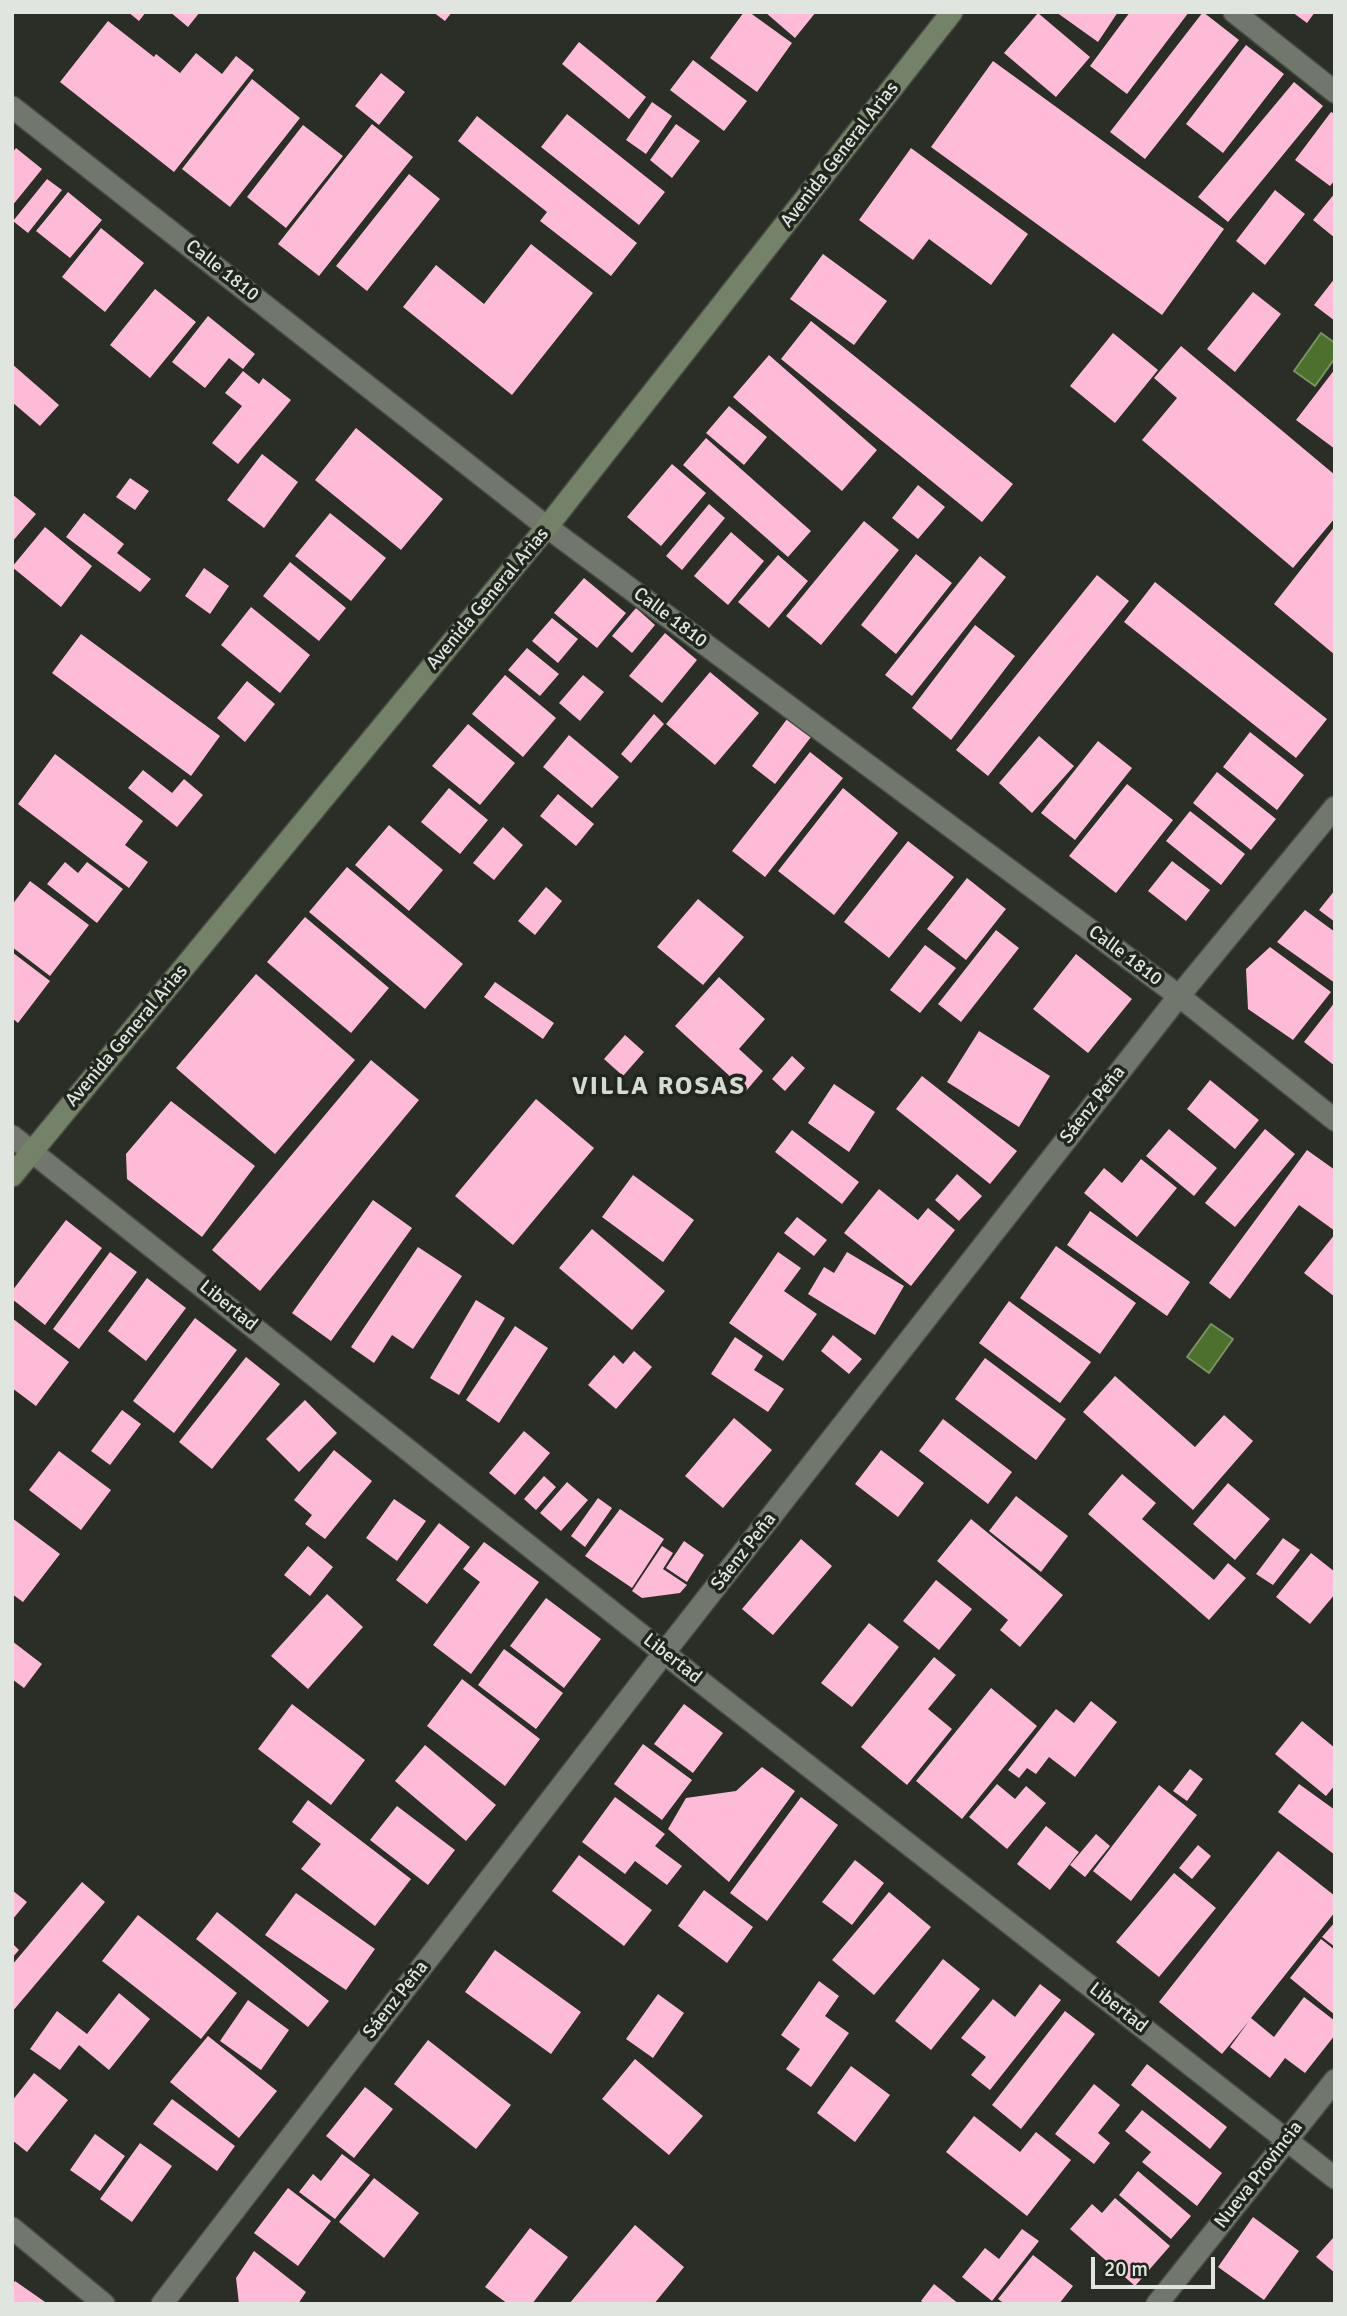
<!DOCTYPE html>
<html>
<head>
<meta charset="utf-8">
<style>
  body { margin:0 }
  #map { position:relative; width:1347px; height:2316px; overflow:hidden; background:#2a2e26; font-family:Signika,sans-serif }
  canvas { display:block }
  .frame { position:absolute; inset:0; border:14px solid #e1e5df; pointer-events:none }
  .scale { position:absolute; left:1091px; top:2257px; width:124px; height:32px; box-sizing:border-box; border:4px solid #e1e5df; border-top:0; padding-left:9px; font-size:21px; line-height:24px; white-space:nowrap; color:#e1e5df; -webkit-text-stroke:5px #20251d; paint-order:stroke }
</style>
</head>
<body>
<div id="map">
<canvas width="1347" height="2316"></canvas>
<div class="frame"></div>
<div class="scale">20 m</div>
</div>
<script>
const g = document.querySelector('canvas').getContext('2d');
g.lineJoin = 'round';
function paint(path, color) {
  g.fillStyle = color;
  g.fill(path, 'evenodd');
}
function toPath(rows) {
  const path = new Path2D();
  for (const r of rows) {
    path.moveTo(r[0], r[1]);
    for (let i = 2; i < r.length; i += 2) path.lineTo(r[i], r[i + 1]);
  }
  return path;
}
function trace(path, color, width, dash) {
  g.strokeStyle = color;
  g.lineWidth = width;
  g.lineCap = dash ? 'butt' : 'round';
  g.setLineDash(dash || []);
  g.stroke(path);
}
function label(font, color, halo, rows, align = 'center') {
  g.font = font + ' Signika,sans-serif';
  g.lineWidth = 7;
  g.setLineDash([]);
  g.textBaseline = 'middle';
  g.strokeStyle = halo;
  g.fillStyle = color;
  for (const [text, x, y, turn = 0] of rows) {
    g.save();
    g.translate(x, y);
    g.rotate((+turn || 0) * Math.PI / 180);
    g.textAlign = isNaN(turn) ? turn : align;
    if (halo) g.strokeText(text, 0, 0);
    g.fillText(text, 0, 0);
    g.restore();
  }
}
const water = toPath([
  [1321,333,1335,343,1335,358,1315,386,1294,371,1321,333],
  [1211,1324,1233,1339,1209,1373,1187,1357,1211,1324]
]);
const building = toPath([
  [128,12,146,12,139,21],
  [170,12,200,12,188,27],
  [433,12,452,12,445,21],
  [744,12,749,12,792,43,757,92,710,58],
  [765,12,816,12,795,38],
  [1056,12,1118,12,1098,42],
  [1130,12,1189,12,1127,94,1090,66],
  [1203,12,1239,40,1145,159,1110,132],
  [1292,12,1315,12,1307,23],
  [1038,13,1090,57,1056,97,1004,53],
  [108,21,154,57,156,54,180,73,196,53,222,74,236,56,254,70,174,172,60,82],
  [579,42,646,97,629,119,562,64],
  [1246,45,1284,74,1223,153,1186,124],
  [693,60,747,101,724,131,670,90],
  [993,61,1224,229,1162,315,931,147],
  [381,73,405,92,379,125,355,106],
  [252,79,300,118,230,207,182,169],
  [1294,82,1323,106,1228,222,1198,197],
  [652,102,672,116,646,154,626,140],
  [1331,112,1335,114,1335,180,1330,186,1295,160],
  [567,114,665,192,639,225,541,147],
  [477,116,637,243,611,276,540,221,547,212,458,141],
  [372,124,413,157,319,276,278,244],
  [676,124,700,141,672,178,650,160],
  [303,125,343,156,286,228,247,197],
  [16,148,42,169,12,206,12,153],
  [911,148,1028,234,991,285,929,239,913,260,859,220],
  [409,174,440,199,367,291,336,266],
  [47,179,62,190,28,233,13,221],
  [1275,190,1305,214,1265,265,1236,241],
  [68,192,102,220,70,258,36,231],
  [1335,193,1335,238,1313,220],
  [101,228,144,263,105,312,62,277],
  [531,244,593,293,512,395,403,307,436,265,484,304],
  [823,254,887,301,854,345,790,299],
  [1335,278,1335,321,1314,305],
  [155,289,196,322,150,378,110,345],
  [1253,292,1281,314,1235,372,1207,349],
  [208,316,255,354,243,369,229,358,205,388,172,362],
  [811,321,1013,484,982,522,781,359],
  [1113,333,1158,370,1115,423,1070,386],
  [1181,346,1335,475,1335,518,1293,568,1142,440,1177,398,1154,378],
  [769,355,877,450,842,491,733,397],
  [12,364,59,405,40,426,12,402],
  [1335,369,1335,449,1296,420],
  [243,371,259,384,263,378,291,400,238,464,212,443,242,406,225,393],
  [729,406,767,437,744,465,706,433],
  [356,428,443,499,401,550,315,480],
  [706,438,811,531,788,557,683,465],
  [262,454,298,482,264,528,227,500],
  [672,464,706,493,661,546,627,517],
  [130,478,149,491,135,510,116,497],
  [918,485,945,507,918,539,892,518],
  [12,494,36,514,12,542],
  [709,504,725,518,682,570,666,556],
  [84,513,124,544,117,553,151,579,140,592,66,537],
  [330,513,386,558,351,601,295,556],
  [864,521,899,550,821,645,786,616],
  [1335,526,1335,655,1274,604],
  [45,527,92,566,61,607,12,567],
  [731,532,764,561,728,605,694,576],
  [916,554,952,583,896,654,861,625],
  [778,555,808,581,769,628,738,602],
  [980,556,1006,577,912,696,885,675],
  [290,562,346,608,319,641,263,596],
  [204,568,229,586,210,614,185,596],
  [1097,575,1129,601,988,776,956,750],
  [584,578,626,613,597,648,554,613],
  [1155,582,1327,719,1296,758,1124,622],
  [251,607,310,655,280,693,221,645],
  [636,608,655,625,632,653,612,636],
  [552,618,578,639,558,663,532,641],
  [975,625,1015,656,951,740,912,708],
  [665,633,697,660,662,703,629,676],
  [81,634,220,736,191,776,52,673],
  [527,648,559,674,540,696,508,670],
  [710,672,759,713,715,765,666,724],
  [505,675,556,718,523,757,472,714],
  [583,675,604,692,580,721,559,703],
  [247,681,275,704,245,742,217,718],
  [654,714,664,724,631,763,621,754],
  [787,719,811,737,775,784,752,766],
  [468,724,515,763,480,805,432,766],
  [1250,732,1304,775,1277,810,1223,767],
  [569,735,619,777,592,808,543,767],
  [1039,736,1074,766,1032,813,999,783],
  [1098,741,1132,768,1075,840,1041,813],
  [810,752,843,778,765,877,732,851],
  [55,754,143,821,125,845,148,862,129,888,18,804],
  [143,770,172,793,184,779,203,795,177,827,128,788],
  [1217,772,1276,819,1251,850,1193,803],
  [1127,784,1173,820,1116,893,1069,856],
  [449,788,488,820,460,854,421,822],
  [843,788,898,833,834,915,778,871],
  [558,794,594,824,576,846,540,816],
  [1190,811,1245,854,1221,885,1166,841],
  [389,825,443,870,409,911,355,865],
  [503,827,523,845,494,880,473,863],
  [908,841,954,877,889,958,844,922],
  [1172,861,1210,890,1186,921,1148,891],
  [65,862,78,873,87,862,123,889,97,923,47,884],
  [347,867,463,964,425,1009,309,912],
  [967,878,1006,909,966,960,927,929],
  [30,881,89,925,50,976,12,947,12,905],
  [546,887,562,901,535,935,518,921],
  [1335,890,1335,922,1319,910],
  [698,899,744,937,703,985,657,947],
  [1305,910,1335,932,1335,983,1277,942],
  [305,917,389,988,351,1033,267,962],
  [996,930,1019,948,961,1022,938,1004],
  [925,945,956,968,920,1013,890,990],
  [1270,947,1331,992,1293,1040,1248,1009,1246,969],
  [12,952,50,981,18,1023,12,1018],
  [1076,954,1132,999,1088,1053,1033,1009],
  [256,974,355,1060,275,1154,176,1068],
  [719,977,765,1019,739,1049,763,1071,746,1091,675,1026],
  [495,982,554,1023,543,1039,484,997],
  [1335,1002,1335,1066,1304,1042],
  [979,1031,1050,1076,1019,1127,947,1082],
  [625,1035,644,1052,623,1076,604,1059],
  [792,1056,805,1068,785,1091,772,1079],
  [371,1060,419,1100,260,1291,212,1250],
  [922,1076,1017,1151,990,1184,896,1109],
  [1210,1080,1259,1120,1235,1149,1187,1109],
  [834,1084,875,1112,849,1152,808,1123],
  [536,1099,594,1148,513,1245,455,1196],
  [171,1101,255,1166,202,1237,127,1179,126,1154],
  [1169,1129,1217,1168,1194,1196,1146,1156],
  [1265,1129,1295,1154,1235,1227,1205,1203],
  [792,1130,859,1182,842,1204,775,1152],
  [1307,1150,1335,1170,1335,1231,1299,1205,1230,1299,1209,1283],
  [1141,1159,1177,1188,1137,1237,1084,1193,1104,1168,1122,1183],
  [957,1174,982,1196,959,1221,935,1200],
  [633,1175,694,1220,663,1262,602,1217],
  [879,1189,918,1220,928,1208,955,1230,911,1286,844,1233],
  [373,1200,412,1228,331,1341,292,1313],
  [1090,1211,1190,1282,1167,1316,1067,1245],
  [797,1217,827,1240,814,1256,784,1233],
  [66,1220,102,1248,45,1325,12,1299,12,1291],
  [592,1229,665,1291,632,1330,559,1268],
  [1335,1234,1335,1297,1304,1273],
  [1056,1246,1136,1303,1100,1354,1020,1298],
  [418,1247,462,1276,413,1349,392,1335,374,1363,351,1347],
  [110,1252,137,1272,79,1349,53,1329],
  [778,1252,801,1268,784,1291,817,1314,783,1361,729,1323],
  [847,1252,904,1286,875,1335,808,1294,824,1267,834,1273],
  [147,1278,186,1308,146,1361,108,1331],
  [476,1300,505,1318,459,1395,430,1378],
  [1009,1301,1091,1362,1060,1403,979,1343],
  [12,1318,69,1362,36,1406,12,1388],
  [195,1318,237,1350,174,1433,133,1401],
  [515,1326,548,1348,499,1423,466,1400],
  [833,1335,862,1359,849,1374,821,1351],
  [735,1337,763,1356,754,1370,784,1389,768,1412,711,1374],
  [634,1351,652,1367,616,1409,588,1385,614,1355,623,1364],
  [246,1357,280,1384,212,1469,179,1442],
  [985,1358,1066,1419,1036,1460,955,1399],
  [1115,1376,1195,1447,1224,1415,1253,1441,1193,1510,1083,1412],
  [305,1400,337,1433,299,1472,266,1439],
  [122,1410,141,1424,110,1465,91,1451],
  [734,1418,772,1450,723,1508,685,1476],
  [943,1419,1012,1472,988,1504,919,1451],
  [524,1431,550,1453,515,1495,489,1473],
  [334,1450,372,1481,325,1539,305,1524,312,1515,294,1500],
  [881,1450,924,1483,898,1517,855,1484],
  [59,1451,111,1490,81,1530,29,1490],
  [1122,1474,1156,1503,1142,1519,1214,1580,1228,1563,1246,1578,1209,1620,1088,1514],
  [544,1476,556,1487,536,1510,524,1499],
  [567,1482,588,1500,561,1531,540,1513],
  [1228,1483,1270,1519,1235,1560,1193,1524],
  [1016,1496,1068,1536,1041,1572,989,1531],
  [598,1498,612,1508,585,1547,571,1536],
  [394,1499,426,1521,397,1561,366,1538],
  [620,1509,664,1539,632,1588,585,1556],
  [12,1518,60,1554,23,1602,12,1594],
  [971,1519,1063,1595,1020,1647,1000,1630,1008,1620,937,1561],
  [439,1523,470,1547,427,1604,396,1580],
  [1283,1538,1300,1550,1273,1585,1256,1574],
  [801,1539,832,1566,773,1635,742,1609],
  [684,1541,704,1555,687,1582,666,1568],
  [484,1542,539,1582,471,1674,433,1645,480,1582,463,1569],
  [308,1546,333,1567,310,1596,284,1575],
  [662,1546,673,1553,663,1569,687,1585,680,1593,642,1598,632,1591],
  [1311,1553,1335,1572,1335,1594,1310,1624,1276,1597],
  [936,1580,972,1609,939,1650,903,1621],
  [327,1594,363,1627,308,1689,271,1656],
  [546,1598,601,1639,564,1688,510,1646],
  [869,1623,899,1647,852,1707,821,1683],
  [12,1641,42,1664,24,1688,12,1679],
  [504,1649,563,1693,536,1729,478,1685],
  [934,1657,956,1675,928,1709,952,1729,907,1785,861,1747],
  [462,1679,540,1739,505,1786,427,1726],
  [991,1688,1037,1726,962,1819,916,1781],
  [1091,1701,1117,1722,1075,1777,1049,1757,1036,1774,1027,1768,1019,1778,1008,1770,1056,1709,1074,1723],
  [292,1704,365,1760,331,1805,258,1749],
  [684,1704,723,1733,693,1773,654,1744],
  [1302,1721,1335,1748,1335,1785,1326,1796,1275,1754],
  [643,1744,692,1780,662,1820,614,1784],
  [425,1745,496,1805,466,1841,395,1781],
  [762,1767,795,1791,729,1882,668,1829,686,1798,736,1791],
  [1190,1769,1203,1779,1187,1801,1173,1791],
  [997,1784,1015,1799,1026,1786,1046,1803,1007,1849,969,1817],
  [1299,1784,1335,1810,1335,1855,1278,1812],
  [1159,1785,1197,1815,1131,1901,1093,1871],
  [615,1797,665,1834,655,1846,682,1866,667,1885,635,1861,625,1874,582,1842],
  [801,1797,838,1825,767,1921,730,1893],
  [308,1800,411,1879,375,1926,301,1869,321,1844,292,1822],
  [397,1806,455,1850,428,1885,370,1840],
  [1046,1826,1079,1852,1050,1890,1017,1864],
  [1096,1834,1110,1846,1085,1877,1070,1865],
  [1198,1845,1211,1856,1192,1879,1179,1868],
  [1278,1851,1335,1896,1335,1912,1251,2018,1274,2037,1304,1997,1335,2021,1335,2035,1305,2073,1285,2058,1270,2078,1230,2047,1249,2021,1222,2054,1159,2002],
  [579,1855,652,1910,624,1946,552,1891],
  [855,1860,884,1883,852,1925,822,1902],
  [1174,1873,1216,1908,1159,1977,1116,1942],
  [82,1882,105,1902,12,2012,12,1965],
  [12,1890,27,1902,12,1920],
  [704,1890,753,1927,727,1963,678,1926],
  [889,1892,931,1927,874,1995,832,1960],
  [296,1893,375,1949,346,1990,265,1935],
  [217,1912,329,2001,308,2027,196,1939],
  [138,1915,237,1993,201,2039,102,1961],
  [1335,1922,1335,1947,1322,1937],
  [1321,1939,1335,1950,1335,2015,1290,1978],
  [12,1943,19,1950,12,1958],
  [495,1950,581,2012,551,2054,465,1992],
  [943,1959,980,1989,931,2050,895,2021],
  [819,1981,839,1996,825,2016,849,2033,811,2087,786,2069,800,2049,781,2035],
  [1040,1984,1061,2000,990,2090,971,2075,986,2057,961,2038,993,1999,1015,2017],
  [119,1993,150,2019,109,2070,79,2045,60,2070,30,2049,57,2011,87,2034],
  [658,1994,684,2013,653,2058,626,2039],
  [248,2000,289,2030,261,2070,220,2041],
  [1065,2011,1095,2034,1021,2129,992,2105],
  [208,2036,277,2091,239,2138,170,2082],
  [428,2040,511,2105,476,2149,394,2084],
  [635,2059,703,2116,669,2155,602,2099],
  [1147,2064,1227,2127,1210,2149,1131,2085],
  [851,2066,890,2095,855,2142,817,2113],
  [34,2073,68,2100,27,2152,12,2140,12,2101],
  [1094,2084,1120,2105,1098,2133,1110,2143,1094,2164,1055,2134],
  [365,2087,393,2109,354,2158,326,2136],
  [172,2099,235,2146,217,2171,153,2124],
  [1142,2110,1222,2173,1197,2206,1142,2162,1151,2152,1125,2131],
  [974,2116,1020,2152,1036,2132,1071,2160,1027,2216,946,2152],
  [95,2134,125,2156,100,2191,70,2170],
  [140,2143,172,2166,132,2222,100,2199],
  [342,2154,370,2175,335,2219,299,2192,313,2174,321,2181],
  [1138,2171,1191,2216,1171,2239,1119,2195],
  [374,2178,419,2213,384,2258,339,2222],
  [288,2188,331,2221,298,2266,254,2233],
  [1115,2198,1170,2246,1135,2286,1070,2229,1092,2204,1102,2213],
  [1253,2217,1299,2251,1264,2300,1218,2267],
  [635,2225,684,2267,654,2304,569,2304],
  [530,2228,568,2257,532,2304,508,2304,485,2287],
  [1022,2229,1039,2241,992,2301,962,2277,985,2248,999,2259],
  [1333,2238,1335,2240,1335,2273,1316,2257],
  [254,2251,306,2292,298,2304,239,2304,236,2278],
  [1033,2255,1073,2286,1059,2304,1005,2304,998,2299],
  [15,2281,48,2304,12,2304,12,2285],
  [934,2284,959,2304,925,2304,921,2301]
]);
const street = toPath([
  [1234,12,1335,92],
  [12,107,547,527,1179,996,1335,1120],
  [12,1136,664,1653,1335,2178],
  [12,2228,104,2304],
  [162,2304,664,1653,1179,996,1335,807],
  [1157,2304,1335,2080]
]);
const secondary = toPath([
  [12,1176,547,527,952,12]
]);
const streetNames = [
  ["Avenida General Arias",840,155,-52],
  ["Calle 1810",222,271,38],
  ["Avenida General Arias",488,599,-50],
  ["Calle 1810",670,618,37],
  ["Calle 1810",1125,956,37],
  ["Avenida General Arias",127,1036,-50],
  ["Sáenz Peña",1093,1105,-52],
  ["Libertad",228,1306,39],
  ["Sáenz Peña",744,1552,-52],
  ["Libertad",672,1659,38],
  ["Sáenz Peña",396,2000,-52],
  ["Libertad",1118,2008,38],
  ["Nueva Provincia",1259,2175,-52]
];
const districtNames = [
  ["VILLA ROSAS",659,1087]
];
paint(water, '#4d702e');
trace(water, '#799363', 2);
paint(building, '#fdbbd7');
trace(street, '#484d45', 24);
trace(secondary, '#484d45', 24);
trace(street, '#72776e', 21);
trace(secondary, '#748269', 21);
label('19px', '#e1e5df', '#20251d', streetNames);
g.letterSpacing = '2px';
label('bold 26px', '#d5dbd0', '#20251d', districtNames);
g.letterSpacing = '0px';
</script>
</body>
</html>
